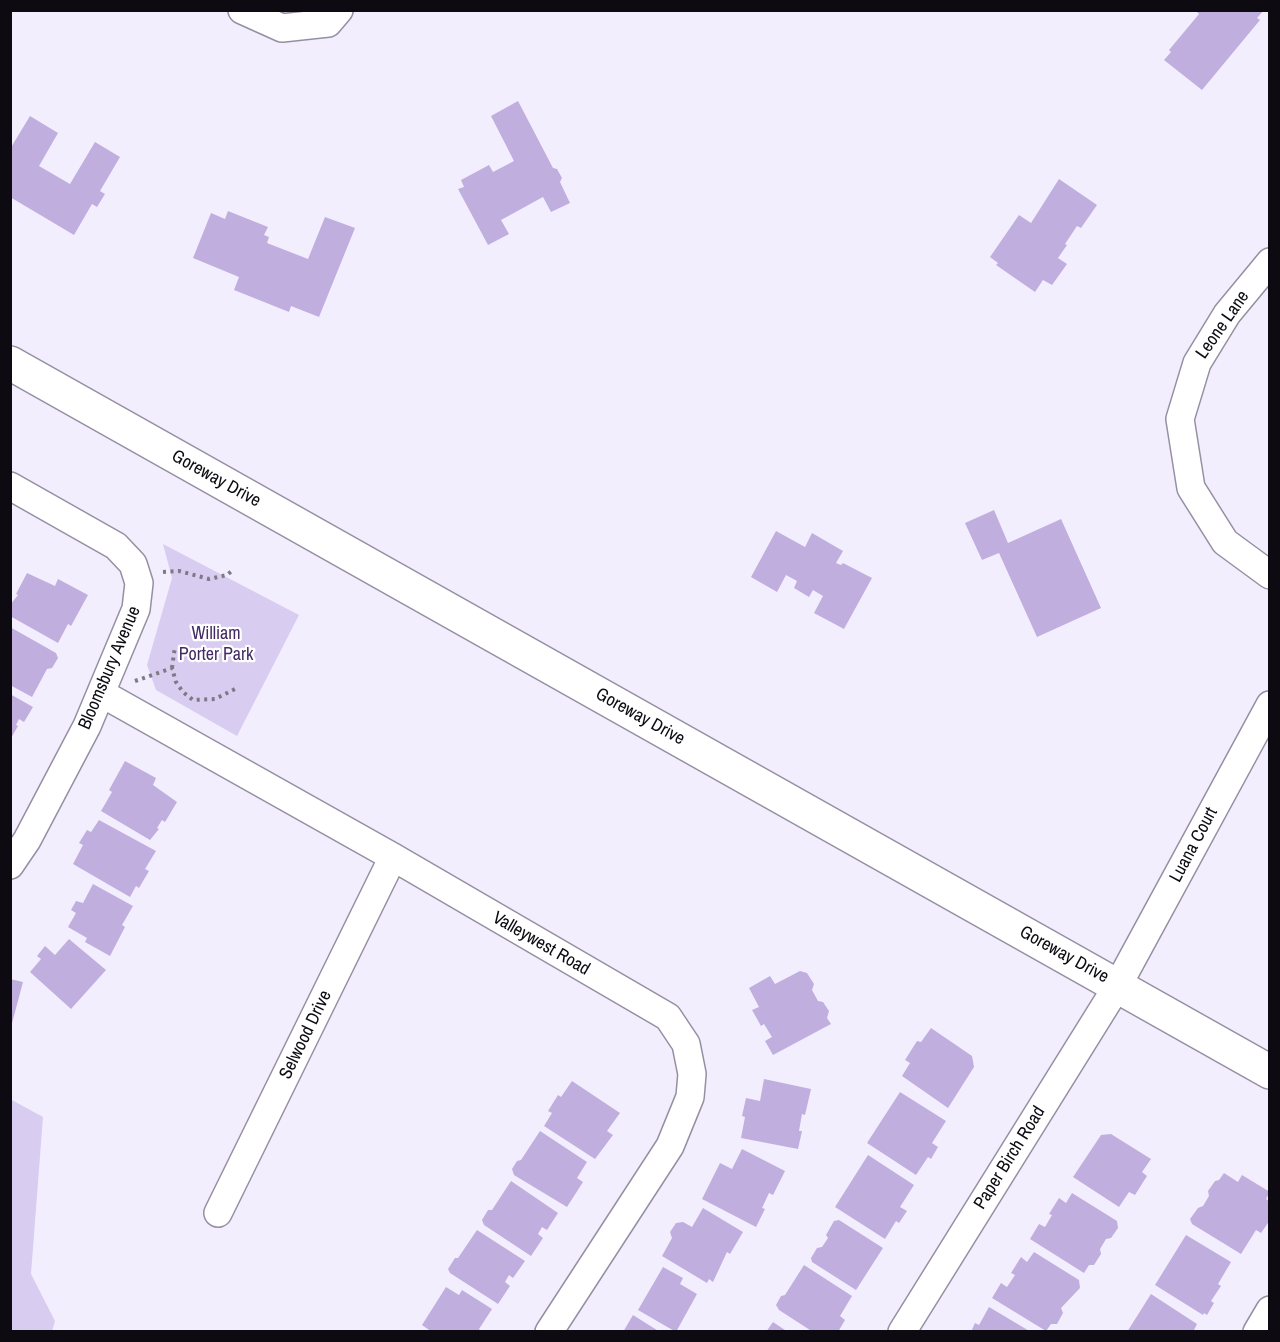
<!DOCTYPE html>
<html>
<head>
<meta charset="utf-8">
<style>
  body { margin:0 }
  #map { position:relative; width:1280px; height:1342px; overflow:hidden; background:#f3eefe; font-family:"Archivo Narrow",sans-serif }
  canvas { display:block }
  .frame { position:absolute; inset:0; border:12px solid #0d0b11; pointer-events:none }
</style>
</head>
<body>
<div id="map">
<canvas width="1280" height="1342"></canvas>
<div class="frame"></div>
</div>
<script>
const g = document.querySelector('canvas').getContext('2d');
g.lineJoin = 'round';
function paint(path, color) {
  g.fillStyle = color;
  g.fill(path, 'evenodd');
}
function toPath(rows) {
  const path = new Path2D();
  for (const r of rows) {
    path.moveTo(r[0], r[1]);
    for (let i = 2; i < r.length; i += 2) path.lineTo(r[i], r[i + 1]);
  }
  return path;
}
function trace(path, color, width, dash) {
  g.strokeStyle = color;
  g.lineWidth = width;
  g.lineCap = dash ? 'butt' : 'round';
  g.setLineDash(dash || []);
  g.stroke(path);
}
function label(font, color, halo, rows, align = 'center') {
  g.font = font + ' "Archivo Narrow",sans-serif';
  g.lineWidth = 4.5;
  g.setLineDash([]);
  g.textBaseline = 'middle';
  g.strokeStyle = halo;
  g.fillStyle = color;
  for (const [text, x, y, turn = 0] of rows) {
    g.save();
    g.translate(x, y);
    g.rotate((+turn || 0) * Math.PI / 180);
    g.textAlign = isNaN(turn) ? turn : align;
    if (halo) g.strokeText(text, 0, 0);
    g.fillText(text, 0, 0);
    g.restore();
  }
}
const green = toPath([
  [163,544,299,615,237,736,156,690,147,665,172,578],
  [10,1099,43,1117,31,1274,55,1321,52,1331,11,1331]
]);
const building = toPath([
  [1195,10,1264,10,1257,18,1260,20,1202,90,1164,60,1171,52,1169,50,1199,14],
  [518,101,553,168,557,169,562,178,560,182,570,203,551,212,543,197,501,220,509,234,488,245,458,189,464,187,461,180,489,165,493,172,514,161,491,116],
  [30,116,58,133,39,166,70,184,95,142,120,157,100,191,105,194,97,207,92,204,74,235,10,197,10,149],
  [1059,179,1097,205,1081,228,1077,226,1065,244,1067,245,1058,258,1067,264,1052,285,1043,280,1035,292,996,265,998,263,990,257,1019,215,1031,223],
  [228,211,268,227,264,235,269,237,267,243,308,259,325,217,355,228,319,317,291,306,289,312,234,290,239,277,193,258,211,213,225,219],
  [994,510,1008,543,1061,519,1101,608,1037,637,999,553,982,560,965,523],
  [776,531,805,547,812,533,843,551,836,563,841,565,843,563,872,578,844,629,814,613,823,596,813,590,809,597,794,588,797,581,786,575,777,592,751,577],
  [27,573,55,586,58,579,88,595,71,626,68,624,58,643,10,616,10,605,18,595,16,594],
  [10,627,56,653,58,658,52,668,47,669,32,697,10,685],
  [10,694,33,707,24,722,19,719,16,725,18,726,10,740],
  [125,761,156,778,153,785,177,802,165,822,162,820,157,828,159,829,150,840,101,811,112,792,109,790],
  [99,820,156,851,145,869,149,871,139,888,136,886,130,897,73,864,83,845,79,843,87,830,91,832],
  [93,884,133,906,122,925,125,927,110,956,85,942,87,938,68,927,76,913,71,910,76,901,83,903],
  [69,939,106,970,71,1009,30,972,41,959,37,956,45,946,55,955],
  [800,971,807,973,814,984,812,990,818,1001,823,1002,829,1011,827,1018,831,1024,773,1055,765,1041,772,1037,764,1024,761,1026,752,1010,759,1007,749,988,770,976,775,984],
  [10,979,23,982,11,1027,10,1027],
  [931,1028,972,1056,974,1067,948,1108,902,1076,910,1063,905,1060,917,1041,921,1042],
  [764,1079,811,1089,805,1115,802,1114,799,1131,802,1131,798,1149,741,1138,745,1117,742,1116,746,1098,760,1101],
  [572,1081,620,1113,607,1131,613,1135,595,1159,544,1126,552,1113,548,1111,558,1095,561,1097],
  [900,1092,946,1121,932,1143,938,1147,931,1159,928,1157,916,1175,867,1143],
  [540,1131,587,1162,577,1178,583,1182,567,1207,514,1175,512,1169,517,1161,521,1160],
  [1111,1134,1151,1159,1142,1172,1147,1176,1135,1195,1129,1192,1119,1207,1073,1177,1101,1135],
  [742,1149,785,1171,773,1195,769,1193,762,1208,765,1209,756,1227,702,1199,720,1163,732,1169],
  [868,1155,914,1185,900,1207,907,1211,899,1223,896,1221,885,1239,835,1207],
  [1224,1173,1238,1182,1242,1175,1270,1192,1266,1199,1270,1202,1270,1220,1261,1233,1256,1230,1241,1254,1192,1224,1190,1219,1198,1208,1203,1206,1209,1196,1208,1191,1215,1181,1219,1180],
  [511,1181,558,1213,547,1230,542,1227,538,1234,543,1238,531,1256,484,1225,482,1220,488,1210,492,1210],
  [1072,1193,1117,1221,1118,1228,1111,1238,1106,1239,1100,1249,1101,1254,1094,1265,1089,1265,1084,1273,1030,1239,1039,1224,1045,1227,1052,1215,1049,1214,1059,1198,1066,1203],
  [703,1208,743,1232,730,1254,727,1252,713,1282,709,1279,707,1283,662,1256,672,1238,670,1232,676,1223,683,1222,692,1227],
  [839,1220,883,1248,856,1290,812,1262,811,1258,817,1248,822,1247,828,1238,826,1235,834,1221],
  [477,1230,525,1261,513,1278,509,1275,505,1282,510,1286,498,1304,450,1273,448,1269,455,1258,458,1258],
  [1186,1235,1231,1262,1218,1284,1221,1286,1211,1301,1214,1303,1207,1315,1204,1313,1203,1315,1155,1285],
  [1034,1252,1079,1280,1080,1288,1061,1308,1063,1313,1057,1324,1051,1324,1046,1331,992,1298,1001,1283,1007,1287,1015,1275,1011,1273,1021,1257,1027,1262],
  [804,1265,852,1296,840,1316,845,1320,838,1332,813,1332,779,1310,776,1305,781,1296,785,1295],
  [663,1267,683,1278,680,1284,697,1294,676,1332,638,1310],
  [446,1287,459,1295,462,1290,492,1309,479,1329,482,1332,432,1332,422,1325],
  [1151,1294,1197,1324,1193,1332,1127,1332],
  [989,1307,1031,1332,971,1332,975,1323,979,1325],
  [633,1315,660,1332,623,1332],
  [773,1322,788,1332,766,1332]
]);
const path = toPath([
  [163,572,179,571,209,579,227,575,234,569],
  [172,668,175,646],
  [135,681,172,668,176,682,183,692,193,700,215,699,235,689]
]);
const minor = toPath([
  [242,10,282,28,328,23,339,10],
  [1270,262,1227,314,1197,363,1180,419,1191,488,1225,542,1270,575],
  [10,486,116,546,133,564,139,583,136,609,87,726,27,840,10,865],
  [101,693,393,857,668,1017,686,1044,692,1074,690,1097,670,1146,549,1332],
  [218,1213,393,857],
  [902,1332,1118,985,1270,705],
  [1257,1332,1270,1310]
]);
const tertiary = toPath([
  [10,363,1270,1072]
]);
const streetNames = [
  ["Leone Lane",1223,325,-55],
  ["Goreway Drive",216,479,29],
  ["Bloomsbury Avenue",110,668,-67],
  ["Goreway Drive",640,717,29],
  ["Luana Court",1194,845,-62],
  ["Valleywest Road",541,944,30],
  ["Goreway Drive",1064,955,29],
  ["Selwood Drive",306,1035,-64],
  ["Paper Birch Road",1010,1158,-58]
];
const parkNames = [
  ["William",216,634],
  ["Porter Park",216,655]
];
paint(green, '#d9ccf1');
paint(building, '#c0aede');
trace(minor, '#958fa2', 30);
trace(tertiary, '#958fa2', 36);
trace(path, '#7e7a85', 4, [3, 4.5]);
trace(minor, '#fff', 27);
trace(tertiary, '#fff', 33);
label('18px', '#0d0b11', '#fff', streetNames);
label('18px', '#432a64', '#fff', parkNames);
</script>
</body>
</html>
